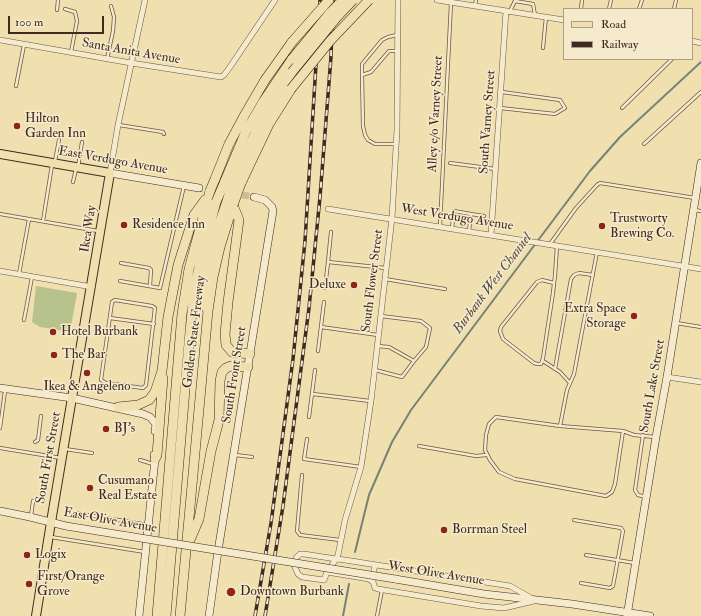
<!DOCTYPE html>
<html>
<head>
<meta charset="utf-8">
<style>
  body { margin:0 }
  #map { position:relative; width:701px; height:616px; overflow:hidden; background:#f0dfaf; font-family:"IM FELL Double Pica",serif }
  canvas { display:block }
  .legend { position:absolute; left:563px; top:8px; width:130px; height:52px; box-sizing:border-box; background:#f5eacb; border:1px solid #ac9d87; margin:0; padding:5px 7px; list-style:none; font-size:12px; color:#3e2a21 }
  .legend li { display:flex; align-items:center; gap:8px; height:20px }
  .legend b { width:20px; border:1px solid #ac9d87 }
  .scale { position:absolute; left:8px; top:16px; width:96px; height:18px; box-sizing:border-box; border:2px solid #3e2a21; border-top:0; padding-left:5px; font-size:12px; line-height:14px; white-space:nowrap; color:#3e2a21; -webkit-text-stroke:3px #f5eacb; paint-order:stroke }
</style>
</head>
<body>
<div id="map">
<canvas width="701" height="616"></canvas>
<ul class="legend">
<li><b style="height:5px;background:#f0dfaf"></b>Road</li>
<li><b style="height:5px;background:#3e2a21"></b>Railway</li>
</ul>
<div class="scale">100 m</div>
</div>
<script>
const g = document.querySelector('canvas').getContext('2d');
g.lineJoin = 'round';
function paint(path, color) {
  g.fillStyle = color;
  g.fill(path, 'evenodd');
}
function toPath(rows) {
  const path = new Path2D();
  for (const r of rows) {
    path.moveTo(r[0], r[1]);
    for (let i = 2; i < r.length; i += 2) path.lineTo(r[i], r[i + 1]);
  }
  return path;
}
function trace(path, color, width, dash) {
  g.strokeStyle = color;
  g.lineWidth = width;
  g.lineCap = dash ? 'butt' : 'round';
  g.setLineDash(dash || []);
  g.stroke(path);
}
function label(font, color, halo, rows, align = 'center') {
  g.font = font + ' "IM FELL Double Pica",serif';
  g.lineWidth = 3;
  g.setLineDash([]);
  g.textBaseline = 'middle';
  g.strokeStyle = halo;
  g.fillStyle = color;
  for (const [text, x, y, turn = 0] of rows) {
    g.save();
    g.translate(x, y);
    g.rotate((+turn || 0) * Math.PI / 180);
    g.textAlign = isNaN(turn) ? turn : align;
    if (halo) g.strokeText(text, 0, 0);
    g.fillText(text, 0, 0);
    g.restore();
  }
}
const green = toPath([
  [36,286,77,293,70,332,40,327,32,322]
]);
const stream = toPath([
  [355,552,369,495,392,442,411,410,590,171,620,137,701,62],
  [343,616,349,584]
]);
const secondaryTunnel = toPath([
  [232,193,254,197]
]);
const lane = toPath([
  [475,6,476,0],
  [65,9,75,12,77,21,71,52],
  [581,9,582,0],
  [609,9,611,0],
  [639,9,642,0],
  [674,9,676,0],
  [57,10,58,0],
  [510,11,515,1,533,4,535,15],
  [397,35,388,37,382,40,362,64,362,75,371,72,389,51,397,51],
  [543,48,546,17],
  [107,59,113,31,114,17,111,6],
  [362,75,363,126,365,135,368,140,375,144,396,144],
  [16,86,24,45],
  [500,108,555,114,565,108,560,100,502,92],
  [622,108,672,59],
  [119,125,163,132,164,134],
  [644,144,701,92],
  [55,161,59,140],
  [450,163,495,169],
  [78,167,82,142],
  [73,182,76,169],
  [694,210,701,211],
  [0,214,98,231],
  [471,214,484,216],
  [43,221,52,165],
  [440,226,451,3],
  [452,228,454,211,471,214,469,231],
  [331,232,328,262,386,268],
  [550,244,576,208,597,185,600,183,695,198],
  [121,263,149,268,151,270,150,286],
  [19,274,29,219],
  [385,279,445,289],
  [120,281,160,288,184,186],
  [554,283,542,280,537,282,501,327,500,331,503,339,534,363,537,364,541,364,543,358,553,293,554,283,555,276,557,246],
  [325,288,328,262],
  [115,300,152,306,155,308,146,385,143,388,106,383,101,380,112,302,115,300],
  [110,318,154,324],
  [24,320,32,277],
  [676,323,701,327],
  [321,327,378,335],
  [377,346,389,347,414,361],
  [318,351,324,302],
  [543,361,560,372,570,383],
  [555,369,571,279,574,275,579,273,593,275],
  [375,370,402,377,414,361,426,347,430,328,421,321,381,316],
  [313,394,370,401],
  [309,417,315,370],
  [560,426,567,390,574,374,597,252],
  [0,428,5,391],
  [623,431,615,484,612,492,606,496,515,479,499,472,490,460,485,450,486,435,489,424,496,417,560,426,623,431,634,435,655,437],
  [643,435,635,490,638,495,646,497],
  [307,439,304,459,361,467],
  [35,442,38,440,41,416],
  [419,446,476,456,486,455],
  [0,448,61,458],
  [65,449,92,453],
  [235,455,252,457],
  [140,460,153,464],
  [302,475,297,531,300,535,340,540],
  [76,513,148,525],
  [31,516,33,501],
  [574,520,621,528,623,531,613,586,610,588,581,583],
  [51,537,145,552],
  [586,555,635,563],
  [377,616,382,590]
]);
const street = toPath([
  [398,0,397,130,392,218,371,401,361,467,345,520,338,555,336,559,327,572,324,580,302,577,298,574,294,565,296,558,300,554,304,554,336,559,345,560,510,586,533,599],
  [437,0,564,20],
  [0,40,131,63,221,77,224,75,230,67,275,0],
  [692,41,701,43],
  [110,173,118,125,145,0],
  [328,209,701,269],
  [491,235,506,11],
  [0,271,92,287],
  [667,377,701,382],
  [378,565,375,566,374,569,373,582,375,588,378,589,481,606,504,608,534,601],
  [327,572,369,579,373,582]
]);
const secondary = toPath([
  [110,173,199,188],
  [0,388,72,398,143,414,150,417,156,424,155,431],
  [0,511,30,517,66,526,128,536],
  [395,579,484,594,572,604,650,616],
  [139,616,155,459,154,455],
  [209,616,218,551,273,211,272,207,265,200,254,197],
  [627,616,656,437,667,377,701,163]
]);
const primary = toPath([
  [0,154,110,173,51,522,36,616]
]);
const highway = toPath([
  [215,179,229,144,244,116,265,80,292,42],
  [225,181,246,131,263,102,292,59],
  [233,182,257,129,280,90,292,72],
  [241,183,269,124,291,89],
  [233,205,239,220,228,302,225,334,226,345,232,352,250,354],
  [208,311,202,301,207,269,215,236,226,204],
  [118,407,138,405,149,400,155,392,162,371,168,317,178,265,194,215,205,200],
  [155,459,157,455,163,378],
  [190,540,199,519,211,451,216,432,219,420,220,381,222,372,226,368,231,366,248,367],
  [157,616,182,314,189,269,210,191],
  [166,616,189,342,194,291,202,253,216,202],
  [180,616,208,311,213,277,220,247,233,205]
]);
const rail = toPath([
  [255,616,271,523,293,359,305,241,320,0],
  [265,616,283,506,309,308,320,197,331,57,333,0]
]);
const secondaryBridge = toPath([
  [128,536,395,579]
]);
const highwayBridge = toPath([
  [292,42,329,0],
  [292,59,329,14,343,0],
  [292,72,337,17,353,0],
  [291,89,330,41,369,0],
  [210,191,215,179],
  [216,202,225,181],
  [226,204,233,182],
  [233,205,241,183]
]);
const markers = [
  [17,126,4,"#8f2418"],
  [124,225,4,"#8f2418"],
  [602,226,4,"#8f2418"],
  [354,285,4,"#8f2418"],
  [634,316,4,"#8f2418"],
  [53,332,4,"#8f2418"],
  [54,355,4,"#8f2418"],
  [87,373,4,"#8f2418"],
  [106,429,4,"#8f2418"],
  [90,488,4,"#8f2418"],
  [444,530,4,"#8f2418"],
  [27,555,4,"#8f2418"],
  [29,584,4,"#8f2418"],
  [231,592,5,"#8f2418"]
];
const streetNames = [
  ["Santa Anita Avenue",131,52,10],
  ["Alley e/o Varney Street",436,114,-87],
  ["South Varney Street",488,122,-86],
  ["East Verdugo Avenue",113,161,10],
  ["West Verdugo Avenue",457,218,9],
  ["Ikea Way",89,229,-81],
  ["South Flower Street",373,281,-83],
  ["Golden State Freeway",195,332,-83],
  ["South Front Street",235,375,-81],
  ["South Lake Street",653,386,-80],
  ["South First Street",49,458,-80],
  ["East Olive Avenue",110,521,10],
  ["West Olive Avenue",436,574,9]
];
const poiNames = [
  ["Hilton",25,119],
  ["Garden Inn",25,134],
  ["Trustworty",610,219],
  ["Brewing Co.",610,234],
  ["Residence Inn",132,225],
  ["Deluxe",346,285,"right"],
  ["Extra Space",626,309,"right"],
  ["Storage",626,324,"right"],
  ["Hotel Burbank",61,332],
  ["The Bar",62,355],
  ["Ikea & Angeleno",87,387,"center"],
  ["BJ's",114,429],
  ["Cusumano",98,481],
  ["Real Estate",98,496],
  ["Borrman Steel",452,530],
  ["Logix",35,555],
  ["First/Orange",37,577],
  ["Grove",37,592],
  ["Downtown Burbank",240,592]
];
const waterNames = [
  ["Burbank West Channel",493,284,-53]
];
paint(green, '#b8c28c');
trace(stream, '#758276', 2);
trace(secondaryTunnel, '#ccbb93', 7, [7, 3.5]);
trace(lane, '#6a5744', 4);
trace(street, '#6a5744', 6);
trace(secondary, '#3e2a21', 8);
trace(primary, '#3e2a21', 10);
trace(highway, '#3e2a21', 10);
trace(lane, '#f5eacb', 2.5);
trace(street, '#f5eacb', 5);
trace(secondary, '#f5eacb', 7);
trace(primary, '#f0dfaf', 8);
trace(highway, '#f0dfaf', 9);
trace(rail, '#3e2a21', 3.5);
trace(rail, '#f5eacb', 2, [6]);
trace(secondaryBridge, '#3e2a21', 8, []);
trace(highwayBridge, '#3e2a21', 10, []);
trace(secondaryBridge, '#f5eacb', 7);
trace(highwayBridge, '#f0dfaf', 9);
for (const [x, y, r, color] of markers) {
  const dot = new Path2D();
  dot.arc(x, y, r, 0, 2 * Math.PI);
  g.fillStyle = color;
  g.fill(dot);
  trace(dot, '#f5eacb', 1.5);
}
label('13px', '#3e2a21', '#f5eacb', streetNames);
label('13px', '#3e2a21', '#f5eacb', poiNames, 'left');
label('italic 14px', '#554e44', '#f5eacb', waterNames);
</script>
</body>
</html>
